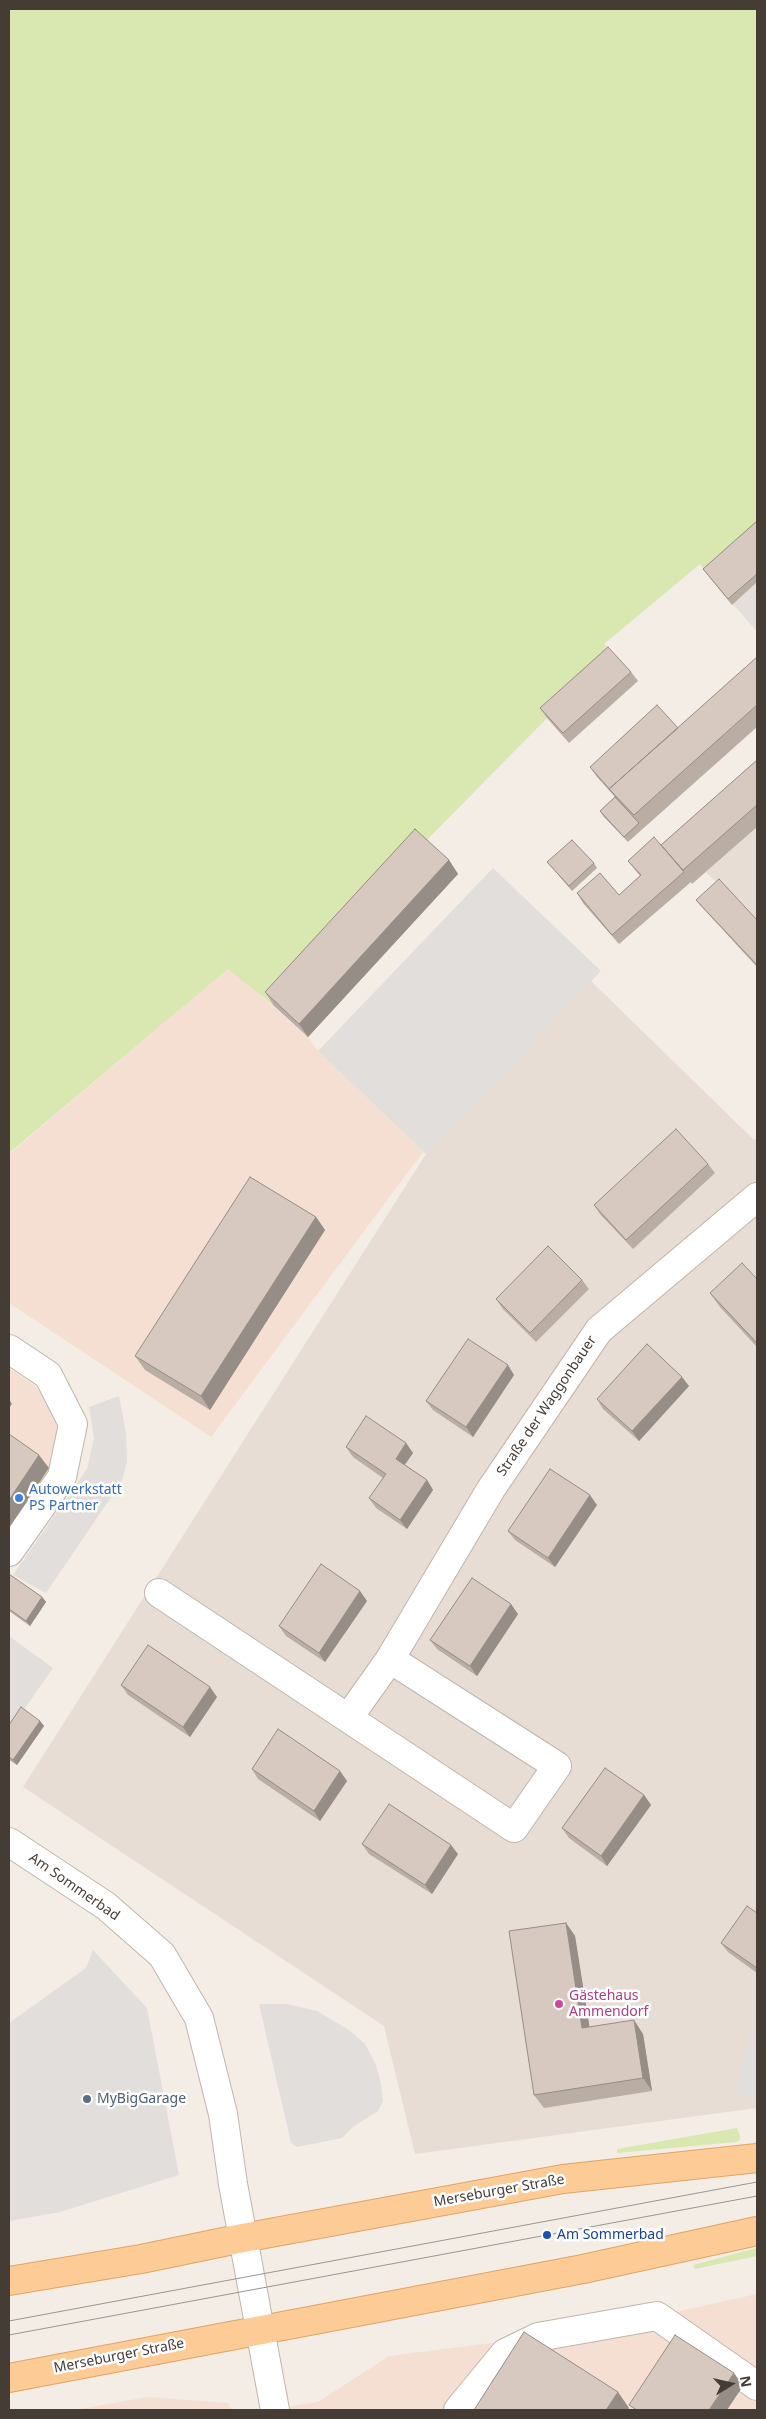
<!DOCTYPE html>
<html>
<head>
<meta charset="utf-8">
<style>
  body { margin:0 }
  #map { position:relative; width:766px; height:2419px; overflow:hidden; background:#f3ede6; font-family:"Noto Sans",sans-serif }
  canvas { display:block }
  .frame { position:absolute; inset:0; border:10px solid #463c36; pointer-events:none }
  .north { position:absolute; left:706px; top:2359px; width:50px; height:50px; -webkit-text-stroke:4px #fff; paint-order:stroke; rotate:80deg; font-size:14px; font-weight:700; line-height:20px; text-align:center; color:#463c36 }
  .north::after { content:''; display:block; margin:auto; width:18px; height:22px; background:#463c36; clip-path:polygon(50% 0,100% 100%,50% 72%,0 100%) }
</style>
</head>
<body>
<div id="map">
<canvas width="766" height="2419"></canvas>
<div class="frame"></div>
<div class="north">N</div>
</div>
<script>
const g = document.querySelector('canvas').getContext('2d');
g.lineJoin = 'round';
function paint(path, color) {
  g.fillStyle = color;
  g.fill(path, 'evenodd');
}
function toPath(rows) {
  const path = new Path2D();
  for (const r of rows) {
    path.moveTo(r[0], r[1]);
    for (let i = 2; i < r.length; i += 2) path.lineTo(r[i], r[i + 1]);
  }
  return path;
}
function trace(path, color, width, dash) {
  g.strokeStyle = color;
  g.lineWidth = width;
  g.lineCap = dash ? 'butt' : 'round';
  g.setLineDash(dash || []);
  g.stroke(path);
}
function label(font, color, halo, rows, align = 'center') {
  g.font = font + ' "Noto Sans",sans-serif';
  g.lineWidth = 5;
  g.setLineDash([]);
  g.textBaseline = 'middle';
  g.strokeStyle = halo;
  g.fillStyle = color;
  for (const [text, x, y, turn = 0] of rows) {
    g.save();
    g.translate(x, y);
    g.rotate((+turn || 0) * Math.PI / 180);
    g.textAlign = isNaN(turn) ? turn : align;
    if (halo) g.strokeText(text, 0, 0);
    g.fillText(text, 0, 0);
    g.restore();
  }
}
const residential = toPath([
  [757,827,757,924,706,872],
  [591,981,754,1140,757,1138,757,2108,415,2154,384,2026,23,1787,426,1154]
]);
const commercial = toPath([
  [229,968,308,1037,318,1051,426,1154,423,1152,211,1437,9,1303,9,1154],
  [9,1368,34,1385,61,1420,58,1462,9,1532],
  [757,2294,757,2410,269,2410,318,2402,389,2356,538,2337,657,2316],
  [148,2397,228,2403,232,2410,74,2410]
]);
const industrial = toPath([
  [757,529,757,632,707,574]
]);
const green = toPath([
  [9,9,757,9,757,529,707,574,700,564,604,644,615,656,547,718,424,843,274,1006,228,969,9,1153],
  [737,2128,740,2136,740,2140,736,2142,617,2153,617,2149],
  [757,2248,757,2256,695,2269,693,2265]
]);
const parking = toPath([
  [493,868,601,971,426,1154,318,1051],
  [119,1396,126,1433,127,1462,122,1481,46,1593,13,1575,87,1469,94,1438,89,1407],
  [9,1636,53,1668,9,1731],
  [93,1950,147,2008,179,2175,60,2212,9,2221,9,2023,86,1968],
  [259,2004,287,2004,317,2011,349,2030,365,2044,376,2065,381,2084,383,2101,378,2111,353,2127,342,2138,297,2147,291,2143],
  [756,2022,757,2093,732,2097,738,2074]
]);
const minor = toPath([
  [9,1349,48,1375,73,1424,62,1477,9,1552],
  [159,1593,514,1828,557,1766,390,1659],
  [349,1717,390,1659,491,1489,599,1330,757,1197],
  [9,1842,106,1906,162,1955,199,2018,223,2114,233,2184,275,2410],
  [458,2410,505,2353,538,2337,657,2316,757,2386]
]);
const major = toPath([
  [9,2281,141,2259,243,2238,563,2179,757,2158],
  [9,2378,583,2269,757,2231]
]);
const tram = toPath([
  [9,2321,757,2182],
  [9,2335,757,2196]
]);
const wall = toPath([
  [757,521,757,582,732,605,703,569],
  [757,657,757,727,628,842,603,816,600,811,615,797,597,777,590,767,678,728],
  [631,672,638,681,569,743,547,718,540,708],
  [757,760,757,827,692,884,691,882,619,944,583,903,577,893,619,895,640,876,628,861,666,851,661,845],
  [449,860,458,874,308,1037,274,1006,265,992],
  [547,862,594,863,597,868,572,891],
  [696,900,757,920,757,967,700,905],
  [708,1164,715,1173,633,1249,600,1214,594,1205],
  [316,1217,325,1230,210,1410,145,1370,135,1356],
  [757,1279,757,1347,720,1307,710,1293],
  [582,1280,589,1289,536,1342,503,1309,496,1299],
  [514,1375,473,1437,433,1410,426,1401],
  [689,1386,639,1441,603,1409,597,1399],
  [406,1443,413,1453,405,1465,427,1480,433,1490,407,1529,376,1508,369,1498,383,1478,353,1457,346,1447],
  [597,1505,555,1567,515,1540,508,1531],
  [9,1574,42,1597,46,1602,30,1626,9,1611],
  [367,1601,325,1662,286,1636,279,1626],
  [518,1614,477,1676,437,1649,430,1640],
  [121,1685,217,1697,190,1737,128,1695],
  [40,1721,44,1726,17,1765,9,1760,9,1725],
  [252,1769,347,1781,320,1821,258,1779],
  [644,1795,651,1805,607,1866,569,1838,562,1828],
  [362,1844,458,1854,432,1894,369,1854],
  [757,1913,757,1973,728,1952,721,1943],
  [566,1923,575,1936,589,2027,643,2034,652,2091,544,2108,534,2095]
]);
const shadedWall = toPath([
  [449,860,458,874,308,1037,299,1024],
  [316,1217,325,1230,210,1410,201,1396],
  [508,1365,514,1375,473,1437,466,1427],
  [682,1377,689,1386,639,1441,632,1431],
  [9,1399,12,1404,9,1408],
  [406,1443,413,1453,402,1468,396,1459],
  [39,1455,49,1468,9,1528,9,1500],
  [427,1480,433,1490,407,1529,400,1520],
  [590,1495,597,1505,555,1567,548,1558],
  [360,1591,367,1601,325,1662,319,1653],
  [42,1597,46,1602,30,1626,26,1621],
  [511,1604,518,1614,477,1676,470,1666],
  [210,1687,217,1697,190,1737,183,1727],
  [40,1721,44,1726,17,1765,13,1760],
  [340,1771,347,1781,320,1821,314,1811],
  [644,1795,651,1805,607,1866,601,1856],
  [451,1845,458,1854,432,1894,425,1885],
  [566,1923,575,1936,592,2042,582,2028],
  [634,2020,643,2034,652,2091,643,2078],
  [734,2373,743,2386,727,2410,709,2410],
  [618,2392,629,2408,628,2410,606,2410]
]);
const building = toPath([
  [757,521,757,574,728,599,703,569,757,521],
  [608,647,631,672,563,733,540,708,608,647],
  [757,657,757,705,634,815,609,789,757,657],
  [657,705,678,728,609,789,612,792,590,767,657,705],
  [757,760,757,805,683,870,661,845,757,760],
  [615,797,639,823,624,837,600,811,615,797],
  [415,829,449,860,299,1024,265,992,415,829],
  [654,837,684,872,612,935,577,893,600,873,619,895,641,875,628,861,654,837],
  [572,840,594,863,569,886,547,862,572,840],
  [719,879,757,920,757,965,696,900,719,879],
  [676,1129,708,1164,626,1240,594,1205,676,1129],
  [250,1177,316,1217,201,1396,135,1356,250,1177],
  [548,1246,582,1280,530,1333,496,1299,548,1246],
  [742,1263,757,1279,757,1343,710,1293,742,1263],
  [468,1339,508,1365,466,1427,426,1401,468,1339],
  [647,1344,682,1377,632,1431,597,1399,647,1344],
  [366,1416,406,1443,396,1459,427,1480,400,1520,369,1498,386,1474,346,1447,366,1416],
  [9,1434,39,1455,9,1500,9,1434],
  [550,1469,590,1495,548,1558,508,1531,550,1469],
  [321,1564,360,1591,319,1653,279,1626,321,1564],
  [9,1574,42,1597,26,1621,9,1609,9,1574],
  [472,1578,511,1604,470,1666,430,1640,472,1578],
  [148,1645,210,1687,183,1727,121,1685,148,1645],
  [21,1707,40,1721,13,1760,9,1757,9,1725,21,1707],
  [278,1729,340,1771,314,1811,252,1769,278,1729],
  [605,1768,644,1795,601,1856,562,1828,605,1768],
  [389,1804,451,1845,425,1885,362,1844,389,1804],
  [747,1906,757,1913,757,1968,721,1943,747,1906],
  [566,1923,582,2028,634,2020,643,2078,534,2095,509,1931,566,1923],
  [524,2332,618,2392,606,2410,474,2410,524,2332],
  [675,2335,734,2373,709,2410,637,2410,629,2405,675,2335]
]);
const markers = [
  [19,1498,5,"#3f7fe0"],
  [559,2004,5,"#d1479c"],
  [87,2099,5,"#5c6f8a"],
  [547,2235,5,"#1a4fb4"]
];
const streetNames = [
  ["Straße der Waggonbauer",547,1406,-56],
  ["Am Sommerbad",74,1887,35],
  ["Merseburger Straße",499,2191,-10],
  ["Merseburger Straße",119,2356,-11]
];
const shopNames = [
  ["Autowerkstatt",29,1490],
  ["PS Partner",29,1506]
];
const hotelNames = [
  ["Gästehaus",569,1996],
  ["Ammendorf",569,2012]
];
const serviceNames = [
  ["MyBigGarage",97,2099]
];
const transitNames = [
  ["Am Sommerbad",557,2235]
];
paint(residential, '#e7ddd5');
paint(commercial, '#f5dfd2');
paint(industrial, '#e5dfdb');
paint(green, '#d9e7b0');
paint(parking, '#e1dedb');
trace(minor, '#c1b5ac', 30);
trace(major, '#e2a465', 30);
trace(minor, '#fff', 28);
trace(major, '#fdcb96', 28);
trace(tram, '#969696', 1);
paint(wall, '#b9ada4');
paint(shadedWall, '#968d86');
paint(building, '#d7c9bf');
trace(building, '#968d86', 1);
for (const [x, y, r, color] of markers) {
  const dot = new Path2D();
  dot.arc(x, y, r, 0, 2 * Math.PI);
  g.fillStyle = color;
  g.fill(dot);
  trace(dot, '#fff', 2);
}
label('14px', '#463c36', '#fff', streetNames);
label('14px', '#366cbe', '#fff', shopNames, 'left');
label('14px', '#b23c85', '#fff', hotelNames, 'left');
label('14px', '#4e5e75', '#fff', serviceNames, 'left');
label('14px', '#164399', '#fff', transitNames, 'left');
</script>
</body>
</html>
